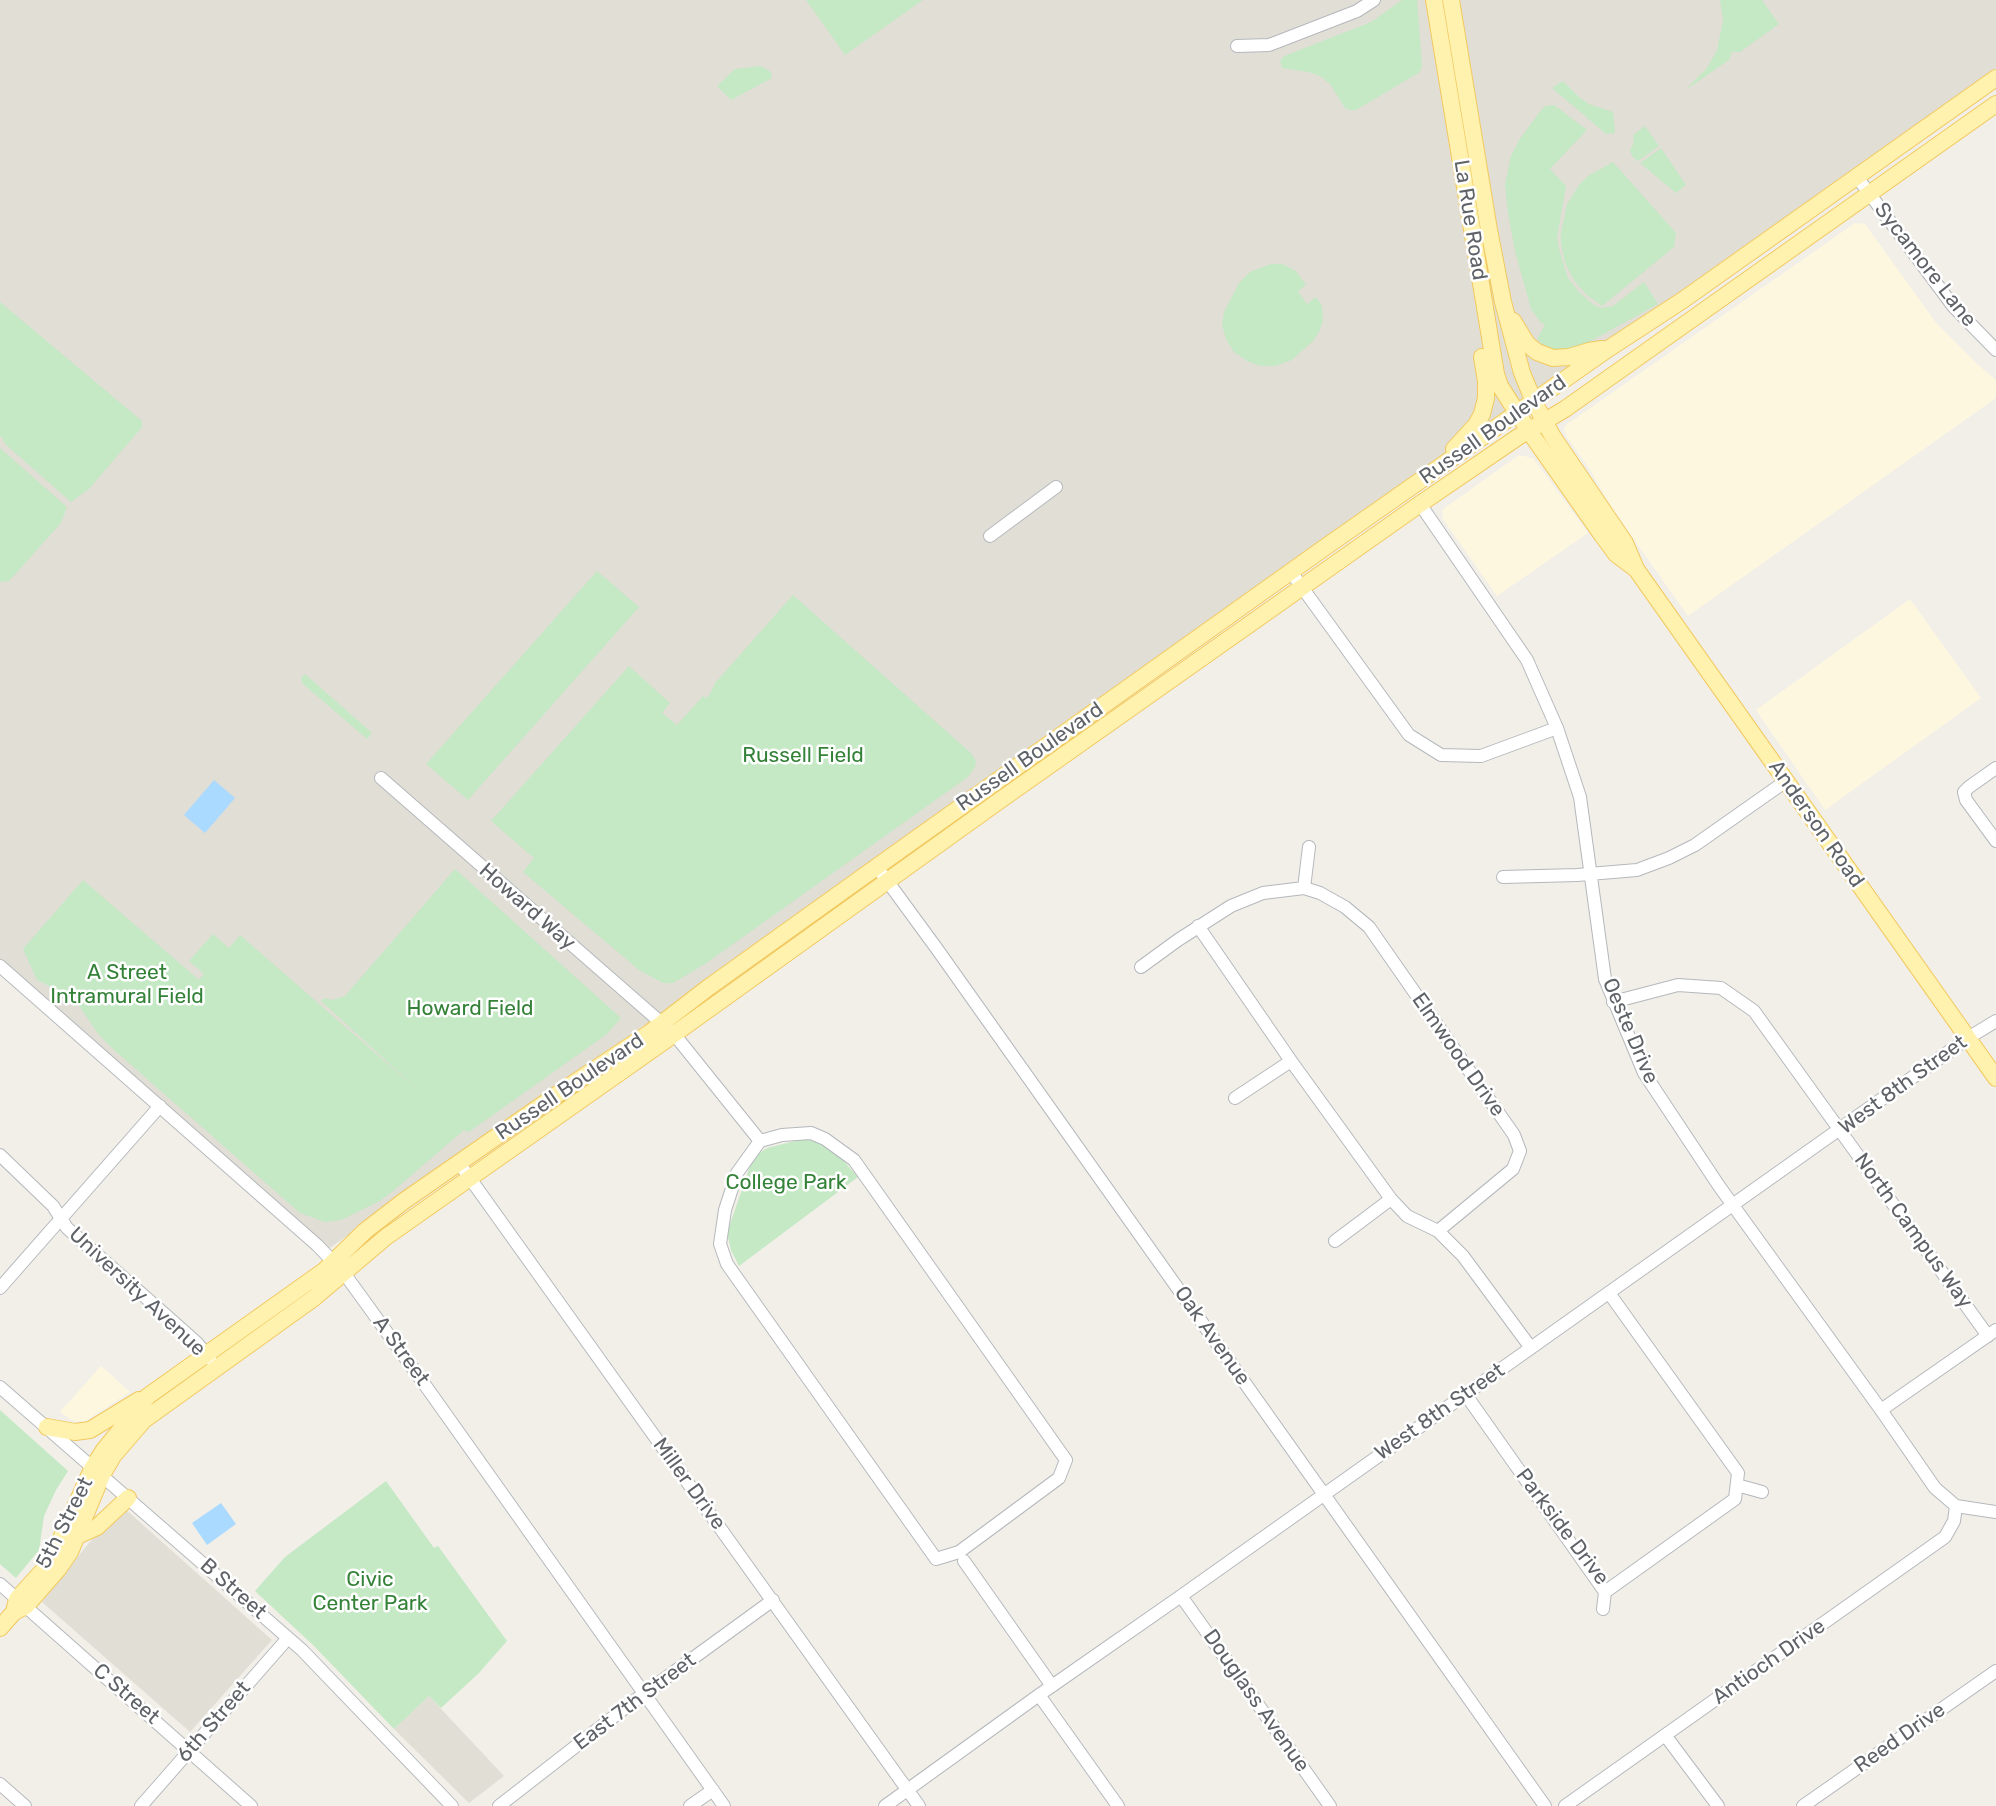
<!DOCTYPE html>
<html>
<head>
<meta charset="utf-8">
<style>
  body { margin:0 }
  canvas { display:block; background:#f1efe8 }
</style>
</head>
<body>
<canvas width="1996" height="1806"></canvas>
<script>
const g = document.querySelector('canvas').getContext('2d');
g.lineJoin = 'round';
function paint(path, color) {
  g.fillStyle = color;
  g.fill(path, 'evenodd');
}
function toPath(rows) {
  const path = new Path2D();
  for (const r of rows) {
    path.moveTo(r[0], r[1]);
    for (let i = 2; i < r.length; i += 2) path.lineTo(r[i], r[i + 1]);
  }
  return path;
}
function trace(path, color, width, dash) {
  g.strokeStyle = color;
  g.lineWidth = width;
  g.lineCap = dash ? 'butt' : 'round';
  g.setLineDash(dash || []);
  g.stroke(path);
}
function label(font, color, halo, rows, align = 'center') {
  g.font = font + ' Rubik,sans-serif';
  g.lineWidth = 5;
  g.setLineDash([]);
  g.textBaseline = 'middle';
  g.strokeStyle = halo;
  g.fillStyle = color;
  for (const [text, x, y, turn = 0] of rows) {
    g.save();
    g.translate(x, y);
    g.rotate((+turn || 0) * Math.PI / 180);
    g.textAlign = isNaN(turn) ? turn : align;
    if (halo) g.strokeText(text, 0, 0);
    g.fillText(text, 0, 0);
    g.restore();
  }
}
const commercial = toPath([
  [1855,223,1865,224,1937,324,1977,364,1996,380,1996,398,1688,616,1609,504,1592,473,1567,437,1564,429,1566,425],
  [1519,455,1533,458,1588,533,1497,596,1443,519,1442,510],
  [1910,599,1981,698,1825,810,1756,710],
  [101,1366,130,1392,84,1422,73,1421,60,1412]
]);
const education = toPath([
  [0,0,1996,0,1996,68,327,1250,0,963],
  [124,1508,272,1640,190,1732,42,1602,88,1544],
  [429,1696,504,1776,469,1803,394,1729]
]);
const green = toPath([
  [806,0,923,0,845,55],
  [1402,0,1417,0,1422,65,1420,72,1356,110,1350,110,1345,108,1330,84,1320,76,1308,72,1282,68,1280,61,1284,56,1371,22],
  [1720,0,1762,0,1779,24,1740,52,1732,52,1729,60,1687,89,1687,88,1707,68,1717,50,1723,20],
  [761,66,771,72,772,78,731,100,717,86,735,69],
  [1563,81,1580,98,1589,104,1613,112,1615,133,1606,134,1552,88],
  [1554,105,1587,130,1550,169,1566,186,1557,238,1559,249,1568,278,1580,293,1594,305,1601,308,1613,306,1644,282,1658,304,1582,346,1573,349,1556,351,1544,346,1537,339,1545,325,1540,322,1531,309,1515,251,1508,213,1505,185,1511,156,1519,140,1542,109,1546,106],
  [1645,126,1659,146,1638,161,1632,156,1630,151,1634,142,1633,135],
  [1661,148,1686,185,1676,193,1640,163],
  [1613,162,1676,233,1674,247,1602,306,1587,295,1575,282,1565,263,1561,244,1561,233,1567,204,1579,185,1588,176],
  [1271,264,1282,264,1296,271,1306,285,1298,291,1307,304,1316,297,1322,306,1323,321,1319,332,1313,341,1292,360,1275,366,1260,366,1247,361,1234,352,1226,339,1222,325,1224,312,1239,283,1250,272],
  [0,302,142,421,142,427,89,489,71,502,4,443,3,439,0,436],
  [0,448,67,507,61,523,9,581,0,582],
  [597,571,639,607,468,800,426,764],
  [793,595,972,754,976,761,975,767,968,777,705,964,673,983,663,983,639,970,523,872,534,858,491,821,629,666,670,703,662,713,677,725,703,696,706,698,710,694,715,683],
  [305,674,372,733,367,739,302,683,301,678],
  [455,869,621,1018,607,1034,469,1132,464,1130,392,1192,378,1202,341,1220,325,1222,300,1213,114,1050,99,1035,77,1003,68,995,37,980,23,949,83,880,199,980,204,974,189,961,213,934,229,948,240,935,419,1091,321,1001,324,998,333,1000,345,996],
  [803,1139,820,1142,840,1157,858,1177,739,1266,731,1250,727,1233,751,1163,755,1156,767,1148],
  [0,1410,68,1471,56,1490,44,1516,39,1550,16,1578,0,1564],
  [386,1481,434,1548,438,1546,507,1641,478,1674,441,1708,429,1696,394,1729,314,1646,255,1591,285,1557]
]);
const water = toPath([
  [214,780,235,798,205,833,184,815],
  [221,1503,236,1524,207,1545,192,1523]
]);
const minor = toPath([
  [1237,46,1269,45,1277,42,1357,11,1374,0],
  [1857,177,1953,306,1996,350],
  [1420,504,1527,660,1557,728,1580,797,1605,979,1644,1073,1719,1186,1881,1410,1935,1488,1956,1506,1996,1512],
  [990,536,1056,487],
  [1291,572,1409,735,1441,755,1481,756,1557,728],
  [1996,768,1969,787,1964,792,1966,800,1996,841],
  [381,778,674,1034,760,1141,737,1173,725,1210,720,1244,727,1264,936,1559,959,1552,1059,1478,1066,1460,854,1160,825,1139,811,1133,782,1135,760,1141],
  [877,867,937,949,1545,1806],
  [1503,877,1577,875,1637,870,1669,858,1695,845,1786,781],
  [1304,888,1309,847],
  [1198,926,1291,1061,1391,1199,1407,1216,1438,1231,1463,1256,1531,1348],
  [0,966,317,1245,344,1273,430,1392,724,1806],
  [1141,967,1178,940,1231,906,1263,893,1304,888,1320,893,1345,907,1369,927,1514,1135,1520,1151,1513,1169,1438,1231],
  [1613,1002,1678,985,1721,988,1754,1011,1988,1336],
  [1235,1098,1291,1061],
  [0,1155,53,1206,67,1228,169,1318,197,1343,210,1359],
  [459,1163,919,1806],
  [1335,1241,1391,1199],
  [0,1288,160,1106],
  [0,1387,302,1650,452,1806],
  [1466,1395,1605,1592,1735,1499,1738,1473,1609,1293],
  [1881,1410,1996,1330],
  [1737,1485,1762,1492],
  [964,1561,1052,1686],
  [0,1584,251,1806],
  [1181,1596,1330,1806],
  [1603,1609,1605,1592],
  [1039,1695,1118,1806],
  [1665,1735,1718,1806],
  [0,1784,25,1806],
  [141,1806,288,1638],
  [499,1806,630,1704,773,1600],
  [690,1806,713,1790],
  [885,1806,1039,1695,1181,1596,1968,1038,1996,1021],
  [1565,1806,1945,1537,1954,1521,1956,1506],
  [1803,1806,1996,1671]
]);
const major = toPath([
  [1434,0,1496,374,1500,386,1529,431,1602,535,1616,554,1636,569],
  [1451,0,1489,230,1503,302,1522,373,1534,402,1553,437,1625,543,1636,569,1996,1078],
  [1513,321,1527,344,1537,352,1553,358,1569,357,1589,351,1602,349],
  [1454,449,1476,425,1482,414,1486,398,1486,381,1482,357],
  [47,1427,75,1432,90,1430,139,1400],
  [77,1536,97,1527,128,1498],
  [14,1612,17,1599,49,1564,54,1554,93,1467,104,1450,148,1396,325,1270,365,1231,404,1201,568,1087,648,1034,709,987,889,858,1324,548,1608,349,1683,300,1996,78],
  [0,1628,14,1612,26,1606,59,1568,70,1552,102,1475,113,1456,144,1420,314,1298,386,1237,659,1045,999,801,1420,504,1518,437,1565,409,1996,104]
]);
const streetNames = [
  ["La Rue Road",1470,220,81],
  ["Sycamore Lane",1925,265,52],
  ["Russell Boulevard",1493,430,-35],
  ["Russell Boulevard",1030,757,-35],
  ["Anderson Road",1816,824,55],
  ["Howard Way",527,907,41],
  ["Oeste Drive",1630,1031,67],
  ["Elmwood Drive",1458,1055,55],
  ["West 8th Street",1903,1085,-36],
  ["Russell Boulevard",570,1087,-34],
  ["North Campus Way",1913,1231,54],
  ["University Avenue",137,1292,43],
  ["Oak Avenue",1212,1336,55],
  ["A Street",401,1351,54],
  ["West 8th Street",1440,1412,-35],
  ["Miller Drive",689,1484,54],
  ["5th Street",65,1523,-63],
  ["Parkside Drive",1562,1527,53],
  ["B Street",233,1589,41],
  ["Antioch Drive",1769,1662,-35],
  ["C Street",126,1694,41],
  ["Douglass Avenue",1256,1701,55],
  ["East 7th Street",635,1702,-37],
  ["6th Street",214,1722,-49],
  ["Reed Drive",1900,1738,-35]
];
const parkNames = [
  ["Russell Field",803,756],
  ["A Street",127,973],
  ["Intramural Field",127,997],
  ["Howard Field",470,1009],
  ["College Park",786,1183],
  ["Civic",370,1580],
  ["Center Park",370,1604]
];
paint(commercial, '#fef7e0');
paint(education, '#e1ded6');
paint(green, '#c5e8c5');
paint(water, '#aadaff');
trace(minor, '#b5b8bc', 14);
trace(major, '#f2c960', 18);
trace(minor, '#fff', 12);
trace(major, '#fff2af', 16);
label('21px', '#5f6368', '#fff', streetNames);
label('21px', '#348238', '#fff', parkNames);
</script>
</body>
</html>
